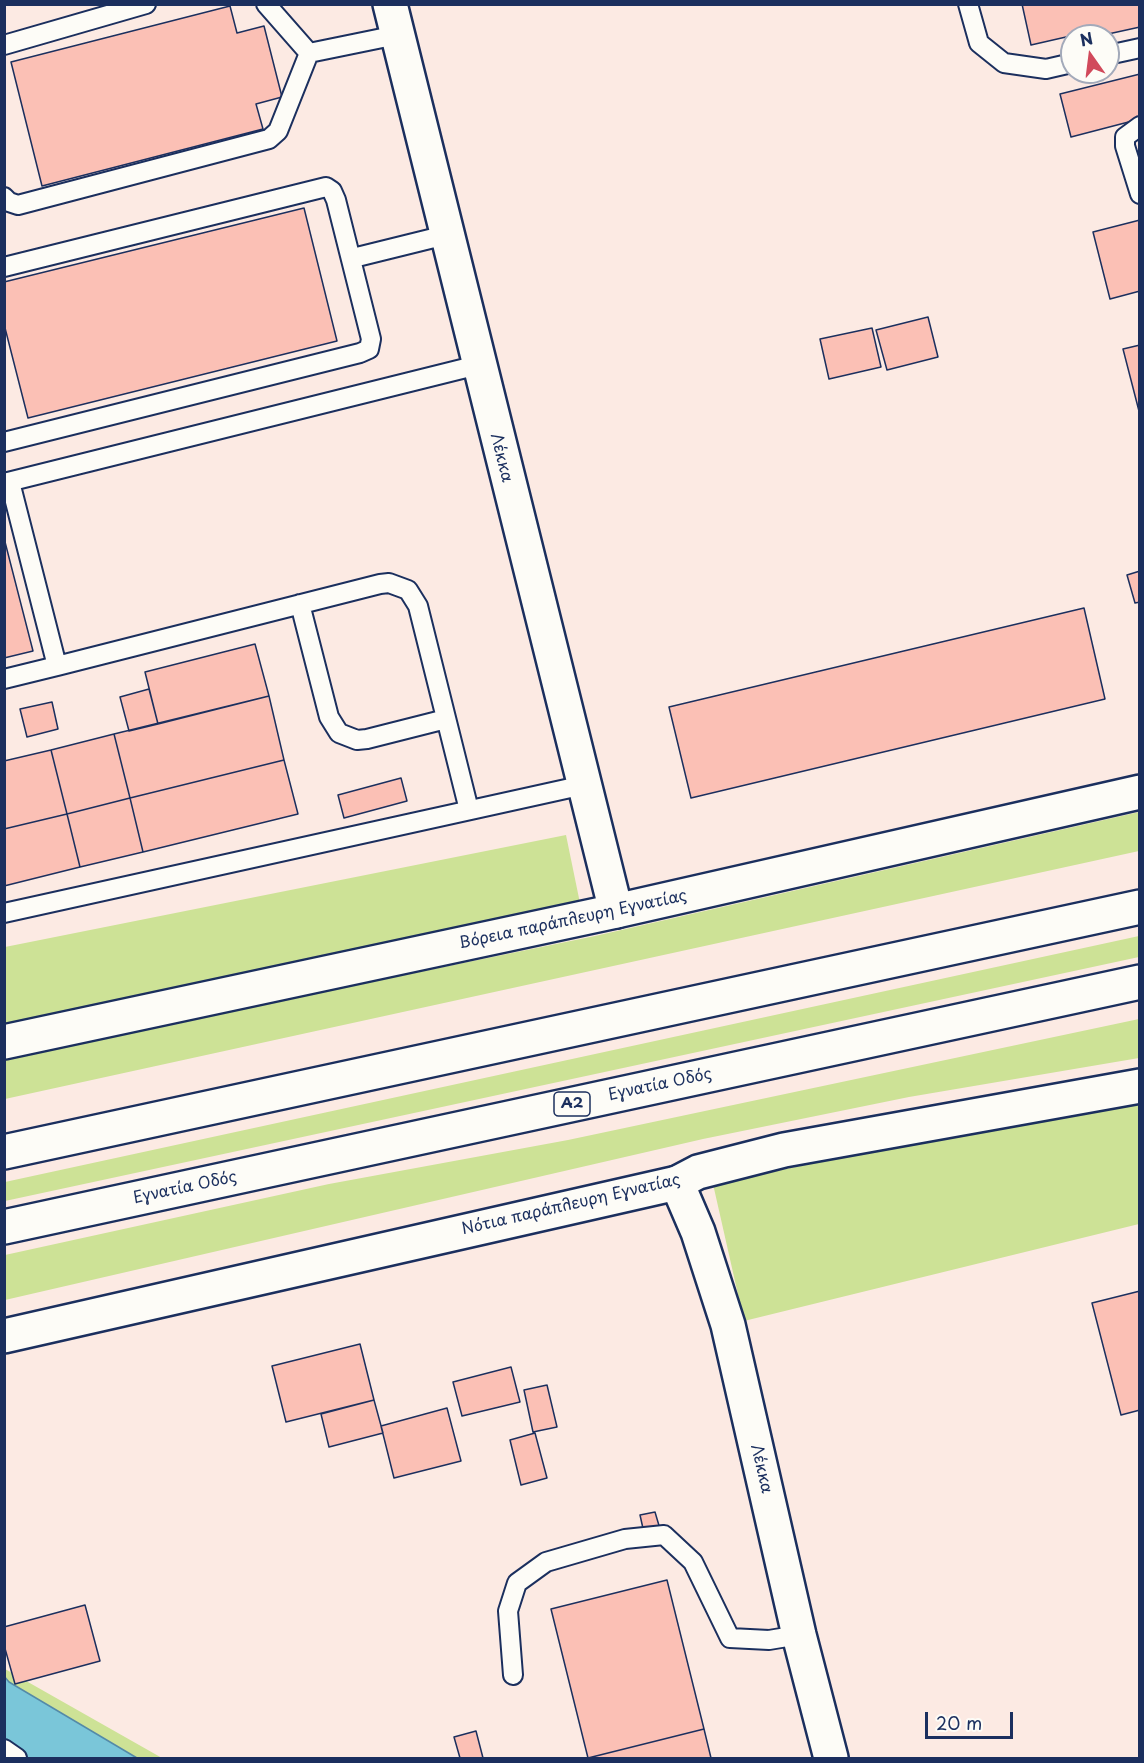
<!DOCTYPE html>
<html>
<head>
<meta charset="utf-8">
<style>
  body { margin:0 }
  #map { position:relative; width:1144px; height:1763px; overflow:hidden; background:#fdfcf7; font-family:"Playpen Sans",sans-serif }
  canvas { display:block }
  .frame { position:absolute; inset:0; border:6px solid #1b2f5e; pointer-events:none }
  .north { position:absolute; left:1060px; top:24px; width:60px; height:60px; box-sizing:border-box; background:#fdfcf7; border:2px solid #a3aaba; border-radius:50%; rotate:346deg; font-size:16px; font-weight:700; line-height:24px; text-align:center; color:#1b2f5e }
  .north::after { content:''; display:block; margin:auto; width:21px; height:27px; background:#d1495b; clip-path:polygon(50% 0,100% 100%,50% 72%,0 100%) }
  .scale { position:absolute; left:925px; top:1712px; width:88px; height:27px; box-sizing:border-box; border:3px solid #1b2f5e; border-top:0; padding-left:8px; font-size:18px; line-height:21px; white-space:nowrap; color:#1b2f5e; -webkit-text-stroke:4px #fdfcf7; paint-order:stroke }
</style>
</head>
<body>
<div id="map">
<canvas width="1144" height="1763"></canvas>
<div class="frame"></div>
<div class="north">N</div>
<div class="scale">20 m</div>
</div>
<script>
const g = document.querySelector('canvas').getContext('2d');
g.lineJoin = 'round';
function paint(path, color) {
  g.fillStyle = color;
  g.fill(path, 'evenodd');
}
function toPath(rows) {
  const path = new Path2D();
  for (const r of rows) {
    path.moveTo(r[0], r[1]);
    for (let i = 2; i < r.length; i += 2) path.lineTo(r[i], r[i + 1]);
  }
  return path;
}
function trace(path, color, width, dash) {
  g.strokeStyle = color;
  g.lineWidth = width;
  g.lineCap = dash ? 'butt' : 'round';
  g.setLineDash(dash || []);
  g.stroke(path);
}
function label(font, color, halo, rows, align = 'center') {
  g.font = font + ' "Playpen Sans",sans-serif';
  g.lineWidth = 4.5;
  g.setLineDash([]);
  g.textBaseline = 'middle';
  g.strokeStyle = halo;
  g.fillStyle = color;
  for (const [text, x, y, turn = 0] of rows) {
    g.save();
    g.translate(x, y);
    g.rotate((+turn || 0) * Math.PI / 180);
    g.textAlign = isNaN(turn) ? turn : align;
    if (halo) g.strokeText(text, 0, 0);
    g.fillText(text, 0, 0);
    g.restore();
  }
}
const built = toPath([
  [5,5,1139,5,1139,1758,5,1758],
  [1072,36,1108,36,1108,72,1072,72]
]);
const green = toPath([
  [1139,812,1139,851,5,1099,4,1057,595,936],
  [566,835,581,908,5,1030,5,947],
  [1139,936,1139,957,5,1201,5,1182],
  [1139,1019,1139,1058,909,1097,703,1139,5,1300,5,1255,329,1184,568,1140],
  [1139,1103,1139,1224,744,1321,713,1184,888,1148],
  [5,1669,162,1758,5,1758]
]);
const water = toPath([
  [4,1676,9,1682,137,1758,5,1758,4,1676]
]);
const building = toPath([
  [1022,4,1140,4,1140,27,1099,36,1072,36,1072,42,1067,44,1066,37,1031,45,1022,4],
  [230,6,237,33,264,26,282,97,256,104,263,129,42,186,11,62,230,6],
  [1140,74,1140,119,1071,137,1060,94,1140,74],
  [304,208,337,341,28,418,4,324,4,282,304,208],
  [1140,220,1140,291,1110,299,1093,232,1140,220],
  [928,317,938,357,887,370,876,330,928,317],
  [872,328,881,367,829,379,820,339,872,328],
  [1140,345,1140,415,1123,349,1140,345],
  [4,538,33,651,4,658,4,538],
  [1140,571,1140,602,1135,603,1127,575,1140,571],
  [1084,608,1105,699,691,798,669,707,1084,608],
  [255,644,269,696,158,724,145,672,255,644],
  [149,689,158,724,129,731,120,697,149,689],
  [269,696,284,760,130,798,114,734,269,696],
  [52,702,58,729,27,737,20,709,52,702],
  [114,734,130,798,67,814,51,750,114,734],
  [51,750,67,814,4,829,4,761,51,750],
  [284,760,298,814,143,852,130,798,284,760],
  [401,778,407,801,344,818,338,795,401,778],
  [130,798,143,852,80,867,67,814,130,798],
  [67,814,80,867,4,886,4,829,67,814],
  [1140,1291,1140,1410,1121,1415,1092,1303,1140,1291],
  [360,1344,374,1400,286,1422,272,1366,360,1344],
  [511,1367,520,1402,462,1416,453,1382,511,1367],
  [547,1385,557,1427,533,1432,524,1390,547,1385],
  [374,1400,383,1433,329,1447,321,1414,374,1400],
  [447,1408,461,1461,394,1478,381,1426,447,1408],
  [535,1433,547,1478,521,1485,510,1440,535,1433],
  [655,1512,660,1529,644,1533,640,1515,655,1512],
  [667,1580,704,1729,588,1758,551,1609,667,1580],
  [85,1605,100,1661,15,1684,4,1645,4,1627,85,1605],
  [704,1729,711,1758,585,1758,588,1758,704,1729],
  [476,1731,483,1758,460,1758,454,1737,476,1731]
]);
const service = toPath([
  [266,4,309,53],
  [968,4,979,43,1004,63,1046,69,1072,63],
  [4,45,146,4],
  [309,53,397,35],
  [1108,55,1140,48],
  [1140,126,1125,137,1125,146,1140,194],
  [4,197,9,202,18,205,269,139,278,131,309,53],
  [353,258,446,235],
  [4,267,326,187,332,191,336,200,371,339,369,349,360,353,4,442],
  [10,482,57,666,380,584,389,583,408,590,418,606,469,810],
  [4,483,478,365],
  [300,604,329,717,339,733,357,740,367,739,446,719],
  [4,679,57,666],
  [4,913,584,785],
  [513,1675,508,1611,517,1583,546,1562,625,1539,664,1535,693,1562,730,1638,769,1640,799,1635],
  [4,1749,17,1758]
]);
const minor = toPath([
  [390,4,616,911],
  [677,1183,698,1232,728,1325,799,1635,831,1758]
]);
const tertiary = toPath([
  [4,1042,616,911,1140,792],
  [4,1336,677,1183,698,1172,784,1150,1140,1086]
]);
const motorway = toPath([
  [4,1152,1140,907],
  [4,1227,1140,982]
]);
const shields = [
  [572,1104,36]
];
const shieldNames = [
  ["Α2",572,1104]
];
const streetNames = [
  ["Λέκκα",501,458,76],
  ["Βόρεια παράπλευρη Εγνατίας",573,920,-12],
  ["Εγνατία Οδός",660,1085,-12],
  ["Εγνατία Οδός",185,1188,-12],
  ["Νότια παράπλευρη Εγνατίας",571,1205,-13],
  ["Λέκκα",761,1469,77]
];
paint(built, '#fceae3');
paint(green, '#cde296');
paint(water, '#7ac6d9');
trace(water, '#548aa8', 1.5);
paint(building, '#fbc0b5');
trace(building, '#1b2f5e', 1.5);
trace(service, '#1b2f5e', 22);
trace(minor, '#1b2f5e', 38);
trace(tertiary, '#1b2f5e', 38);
trace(motorway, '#1b2f5e', 38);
trace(service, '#fdfcf7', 18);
trace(minor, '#fdfcf7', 33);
trace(tertiary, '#fdfcf7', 33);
trace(motorway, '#fdfcf7', 33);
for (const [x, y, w] of shields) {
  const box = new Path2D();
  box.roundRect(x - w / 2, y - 12, w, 24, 4.5);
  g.fillStyle = '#fdfcf7';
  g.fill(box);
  trace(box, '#1b2f5e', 1.5);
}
label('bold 15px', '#1b2f5e', null, shieldNames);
label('16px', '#1b2f5e', '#fdfcf7', streetNames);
</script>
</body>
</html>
